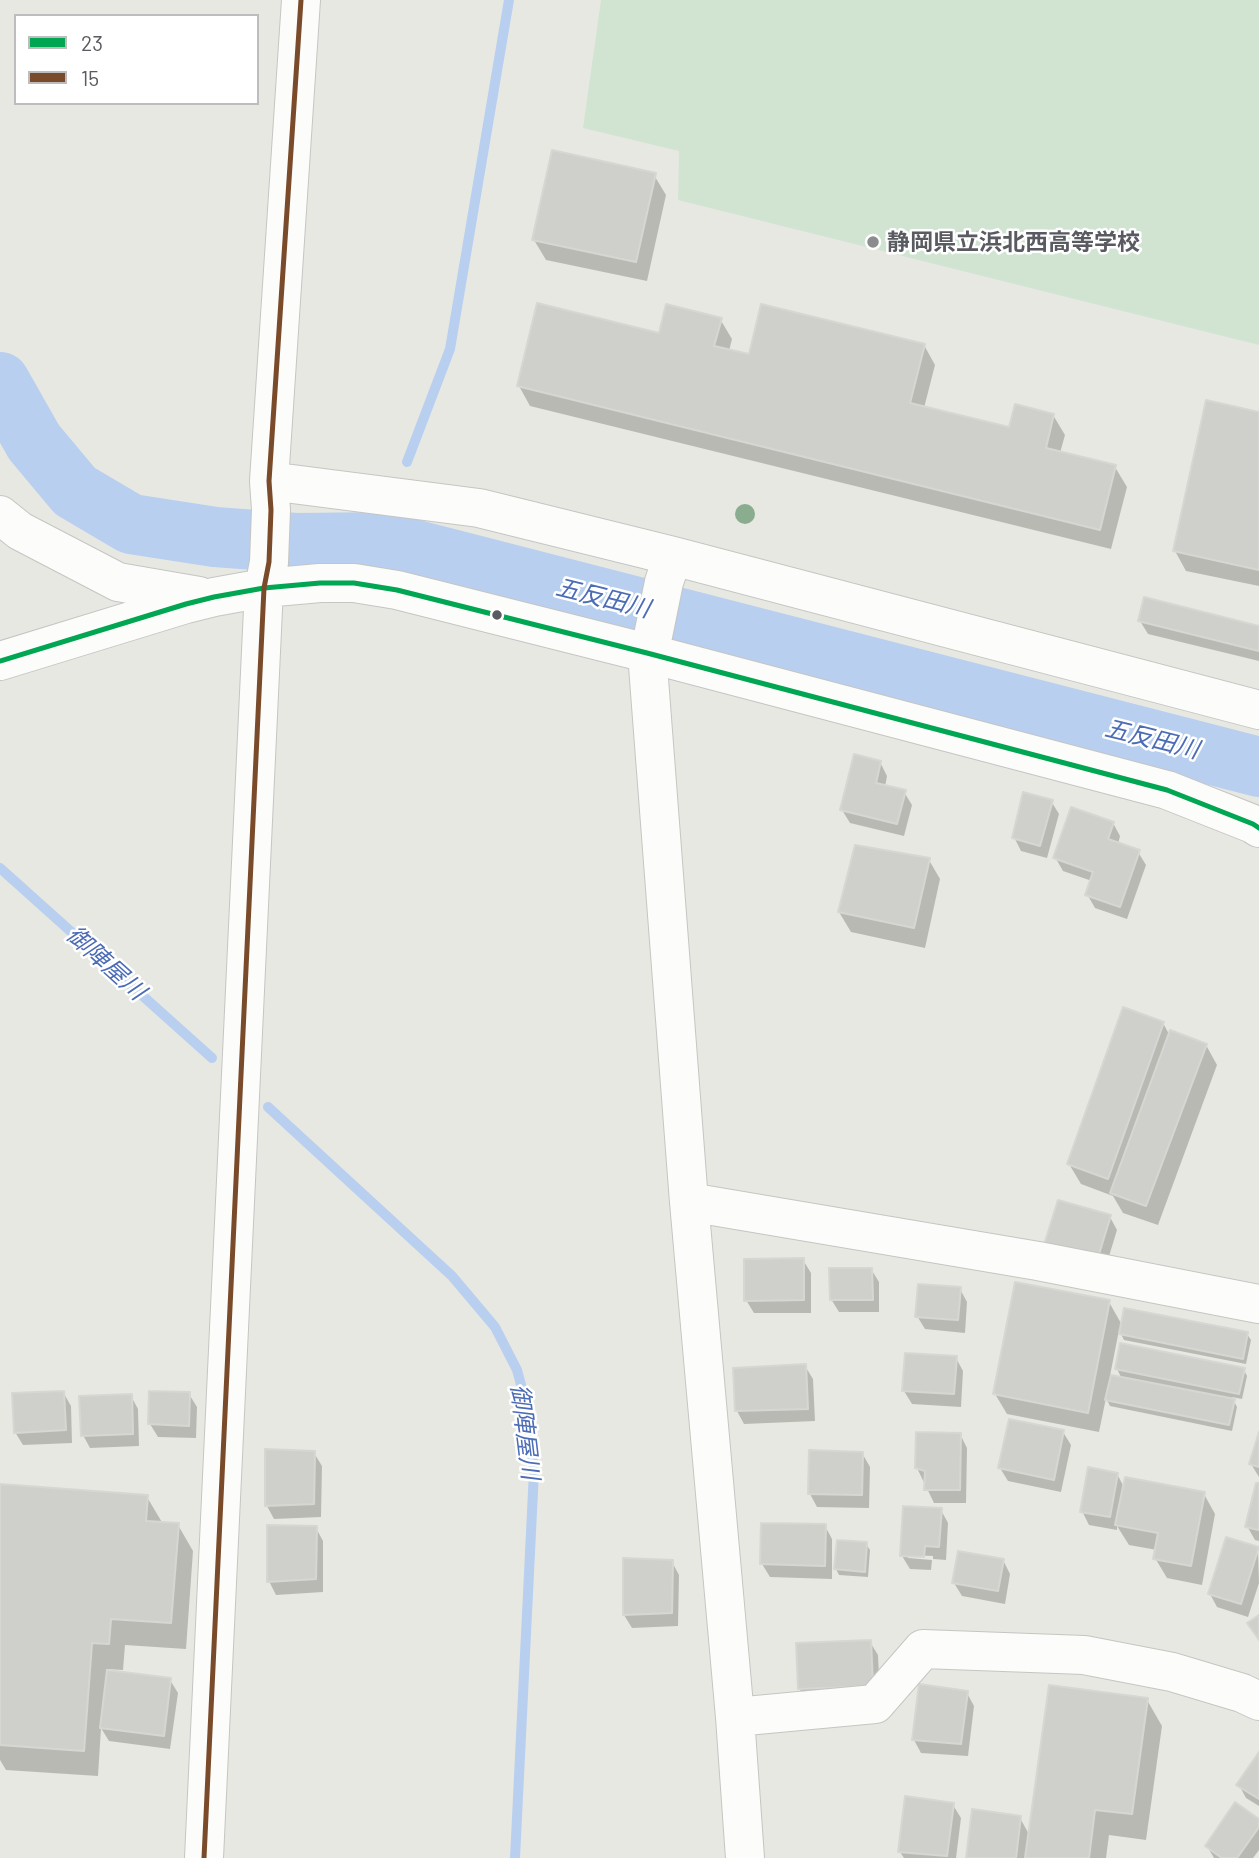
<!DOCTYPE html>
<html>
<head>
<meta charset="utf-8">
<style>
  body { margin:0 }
  #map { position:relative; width:1259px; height:1858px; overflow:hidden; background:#e8e8e2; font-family:Barlow,sans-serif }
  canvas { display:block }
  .legend { position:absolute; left:14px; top:14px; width:245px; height:91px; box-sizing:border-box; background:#fff; border:2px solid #bdbdbf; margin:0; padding:9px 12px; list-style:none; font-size:21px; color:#595b60 }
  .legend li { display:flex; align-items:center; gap:14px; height:35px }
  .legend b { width:35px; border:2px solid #bdbdbf }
</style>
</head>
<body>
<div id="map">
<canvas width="1259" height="1858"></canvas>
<ul class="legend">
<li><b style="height:9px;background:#00a651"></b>23</li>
<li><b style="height:9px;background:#7a4b2a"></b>15</li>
</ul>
</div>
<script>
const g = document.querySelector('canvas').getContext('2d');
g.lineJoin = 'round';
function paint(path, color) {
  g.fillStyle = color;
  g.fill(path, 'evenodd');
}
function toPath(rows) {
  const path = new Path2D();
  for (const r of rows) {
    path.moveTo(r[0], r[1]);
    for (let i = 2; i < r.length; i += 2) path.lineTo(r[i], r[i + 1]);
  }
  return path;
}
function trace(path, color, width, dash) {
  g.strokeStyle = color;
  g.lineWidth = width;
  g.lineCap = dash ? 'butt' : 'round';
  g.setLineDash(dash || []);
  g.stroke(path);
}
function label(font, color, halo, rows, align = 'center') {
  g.font = font + ' Barlow,"Noto Sans JP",sans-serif';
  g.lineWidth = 5;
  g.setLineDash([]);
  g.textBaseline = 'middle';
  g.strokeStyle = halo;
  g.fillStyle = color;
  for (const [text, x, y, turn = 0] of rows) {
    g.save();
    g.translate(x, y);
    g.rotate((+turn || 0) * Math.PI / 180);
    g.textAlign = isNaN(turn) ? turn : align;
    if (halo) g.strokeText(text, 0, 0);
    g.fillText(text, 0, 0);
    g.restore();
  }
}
const green = toPath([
  [601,0,1259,0,1259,345,678,200,679,151,583,128]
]);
const shadow = toPath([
  [654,175,666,195,647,281,546,260,534,240],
  [720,319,732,339,729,351,750,356,924,345,935,365,924,408,1011,429,1053,415,1065,435,1060,453,1115,467,1127,487,1111,549,530,406,519,386,660,335],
  [1259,414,1259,586,1186,571,1175,551],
  [1140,621,1259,628,1259,661,1148,634],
  [880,762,887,776,885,787,904,792,912,805,904,836,850,823,842,810],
  [1051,801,1059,814,1047,858,1021,851,1014,837],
  [1113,823,1120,836,1118,844,1138,852,1146,865,1127,919,1095,908,1087,894,1092,881,1063,871,1055,857],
  [929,860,940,879,925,948,851,932,839,912],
  [1163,1023,1170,1036,1206,1045,1217,1065,1158,1225,1123,1213,1113,1196,1081,1184,1069,1164],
  [1110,1217,1117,1230,1103,1276,1053,1261],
  [803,1260,811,1273,811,1313,754,1313,746,1300],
  [871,1269,879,1282,879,1312,839,1312,831,1299],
  [960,1289,967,1302,965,1333,925,1329,917,1316],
  [1109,1302,1122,1325,1247,1334,1251,1340,1246,1364,1124,1340,1119,1330,1110,1376,1122,1379,1117,1369,1244,1370,1247,1376,1242,1399,1232,1397,1237,1407,1232,1431,1110,1406,1106,1398,1099,1432,1007,1414,995,1394],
  [956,1358,963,1371,961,1407,912,1404,904,1391],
  [805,1366,813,1379,815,1421,744,1424,737,1411],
  [63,1392,71,1406,72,1443,23,1445,15,1432],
  [189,1394,197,1407,196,1438,158,1437,150,1424],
  [131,1396,138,1409,139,1446,90,1448,83,1435],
  [1063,1432,1071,1445,1061,1492,1008,1481,1000,1468],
  [960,1434,967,1448,966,1503,934,1503,917,1468],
  [1259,1438,1259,1477,1251,1464],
  [314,1453,322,1466,321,1517,274,1519,267,1506],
  [862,1453,870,1467,869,1508,817,1507,810,1494],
  [1117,1474,1124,1487,1204,1494,1215,1514,1202,1585,1167,1578,1155,1558,1157,1550,1129,1545,1117,1526,1117,1530,1089,1525,1082,1511],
  [1259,1485,1259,1541,1255,1540,1247,1526],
  [0,1486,147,1497,163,1524,178,1525,193,1551,186,1649,125,1645,123,1670,106,1669,106,1672,170,1680,178,1693,170,1749,109,1741,101,1728,98,1776,6,1770,0,1760],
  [941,1510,948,1523,946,1560,933,1559,933,1556,908,1555,908,1558,932,1560,931,1570,910,1569,902,1556],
  [825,1526,832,1539,832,1579,770,1577,762,1564],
  [316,1528,323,1541,323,1592,276,1595,269,1581],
  [866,1544,870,1550,868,1577,839,1575,836,1569],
  [1258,1549,1259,1583,1248,1617,1217,1607,1210,1594],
  [1003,1560,1010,1574,1005,1604,962,1596,954,1583],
  [672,1562,679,1575,678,1626,632,1628,624,1615],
  [870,1642,878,1655,880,1698,807,1701,799,1688],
  [967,1693,974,1706,968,1756,921,1753,914,1740],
  [1147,1700,1162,1726,1146,1840,1109,1835,1106,1858,968,1858,1020,1818,1030,1836],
  [1259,1755,1259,1806,1246,1798,1239,1785],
  [953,1805,961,1818,956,1858,904,1858,900,1852],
  [1259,1821,1259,1850,1253,1858,1214,1858,1207,1846]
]);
const stream = toPath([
  [407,462,450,349,509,0],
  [0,868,212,1058],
  [268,1107,452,1276,495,1327,517,1370,526,1403,534,1471,515,1858]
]);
const river = toPath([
  [0,382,34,442,75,491,131,524,215,537,296,543,385,542,1259,767]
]);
const building = toPath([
  [552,150,656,173,636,262,532,240,552,150],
  [537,303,659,333,666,304,722,318,714,346,749,354,761,304,925,344,910,403,1009,427,1015,404,1054,414,1046,448,1116,465,1100,530,517,386,537,303],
  [1206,400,1259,412,1259,570,1173,551,1206,400],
  [1144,597,1259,626,1259,651,1138,621,1144,597],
  [854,754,881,761,876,783,906,790,897,824,840,810,854,754],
  [1023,792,1053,800,1040,846,1012,838,1023,792],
  [1071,807,1114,822,1108,839,1140,850,1120,907,1085,895,1093,872,1053,858,1071,807],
  [855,845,930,858,914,928,838,912,855,845],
  [1123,1007,1164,1022,1108,1179,1067,1164,1123,1007],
  [1170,1030,1207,1044,1146,1206,1110,1193,1170,1030],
  [1058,1200,1111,1215,1096,1264,1043,1248,1058,1200],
  [804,1258,804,1300,744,1301,744,1259,804,1258],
  [829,1268,872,1268,873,1300,830,1300,829,1268],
  [1015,1282,1110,1300,1088,1413,993,1394,1015,1282],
  [918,1284,961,1287,958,1320,915,1317,918,1284],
  [1124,1308,1248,1332,1243,1359,1119,1334,1124,1308],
  [1120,1343,1245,1368,1239,1394,1115,1369,1120,1343],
  [905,1353,957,1356,954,1394,902,1391,905,1353],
  [806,1364,808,1409,735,1411,733,1368,806,1364],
  [1111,1375,1235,1399,1229,1425,1105,1400,1111,1375],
  [64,1391,66,1430,14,1433,12,1393,64,1391],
  [149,1391,190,1392,189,1426,148,1424,149,1391],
  [132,1394,133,1434,81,1436,79,1396,132,1394],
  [1009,1419,1064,1430,1054,1480,998,1468,1009,1419],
  [916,1432,961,1433,960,1490,924,1490,925,1471,915,1468,916,1432],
  [1259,1432,1259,1467,1249,1464,1259,1432],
  [265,1449,315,1451,314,1504,265,1506,265,1449],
  [809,1450,863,1452,862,1495,808,1494,809,1450],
  [1088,1467,1118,1473,1110,1517,1080,1512,1088,1467],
  [1125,1477,1205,1492,1191,1566,1153,1559,1158,1533,1115,1525,1125,1477],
  [1256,1483,1259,1483,1259,1530,1245,1527,1256,1483],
  [0,1484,148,1495,146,1521,179,1523,171,1623,111,1619,109,1644,92,1643,84,1751,0,1745,0,1484],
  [903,1506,942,1508,939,1547,925,1546,924,1557,900,1556,903,1506],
  [761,1523,826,1524,825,1566,760,1564,761,1523],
  [267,1525,317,1526,316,1579,267,1582,267,1525],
  [1226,1537,1259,1547,1241,1604,1208,1594,1226,1537],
  [837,1540,867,1542,865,1572,834,1569,837,1540],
  [958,1551,1004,1559,998,1591,952,1583,958,1551],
  [623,1558,673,1560,672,1613,623,1615,623,1558],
  [1259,1615,1259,1640,1247,1623,1259,1615],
  [871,1640,873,1686,798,1689,796,1643,871,1640],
  [107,1670,171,1678,164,1736,100,1728,107,1670],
  [919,1684,968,1691,961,1744,912,1740,919,1684],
  [1049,1685,1148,1698,1132,1814,1095,1810,1089,1858,1025,1858,1049,1685],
  [1259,1752,1259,1799,1236,1785,1259,1752],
  [905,1796,954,1803,947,1856,898,1852,905,1796],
  [1235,1802,1259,1819,1259,1827,1237,1858,1222,1858,1205,1846,1235,1802],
  [972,1809,1021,1816,1016,1858,966,1858,972,1809]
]);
const minor = toPath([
  [269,481,479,508,673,556,1259,710],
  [0,515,20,531,118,582,199,596],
  [673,556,664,582,653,636,647,653,689,1202,735,1717,745,1858],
  [0,661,186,604,214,597,264,588,320,583,354,583,397,590,647,653,1167,790,1253,824,1259,828],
  [689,1202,1038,1261,1259,1304],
  [735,1717,875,1704,923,1649,1084,1655,1172,1672,1242,1693,1259,1701],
  [204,1858,264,588,269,562,271,510,269,481,301,0]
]);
const bus1 = toPath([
  [0,661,186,604,214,597,264,588,320,583,354,583,397,590,647,653,1167,790,1253,824,1259,828]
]);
const bus2 = toPath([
  [204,1858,264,588,269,562,271,510,269,481,301,0]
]);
const trees = [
  [745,514]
];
const markers = [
  [873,242,7,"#8b8c8e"],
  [497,615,6,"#595b60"]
];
const poiNames = [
  ["静岡県立浜北西高等学校",887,242]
];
const waterNames = [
  ["五反田川",603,598,14],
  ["五反田川",1152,739,14],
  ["御陣屋川",106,963,42],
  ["御陣屋川",525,1432,83]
];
paint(green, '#d1e4d2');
paint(shadow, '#0003');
trace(stream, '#b9cfef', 10);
trace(river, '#b9cfef', 60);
paint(building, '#cfcfcc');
trace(building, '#d7d6d2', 2);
trace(minor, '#c5c5c3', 40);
trace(minor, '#fcfcfb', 38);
trace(bus1, '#00a651', 5);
trace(bus2, '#7a4b2a', 5);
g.fillStyle = '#89ad8e';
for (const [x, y] of trees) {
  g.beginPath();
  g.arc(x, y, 10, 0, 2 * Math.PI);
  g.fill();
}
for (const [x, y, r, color] of markers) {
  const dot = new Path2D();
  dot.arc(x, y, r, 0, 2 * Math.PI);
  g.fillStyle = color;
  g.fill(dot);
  trace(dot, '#fff', 2.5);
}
label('bold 23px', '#595b60', '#fff', poiNames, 'left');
label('italic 24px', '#4c6cb5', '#fff', waterNames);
</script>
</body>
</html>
